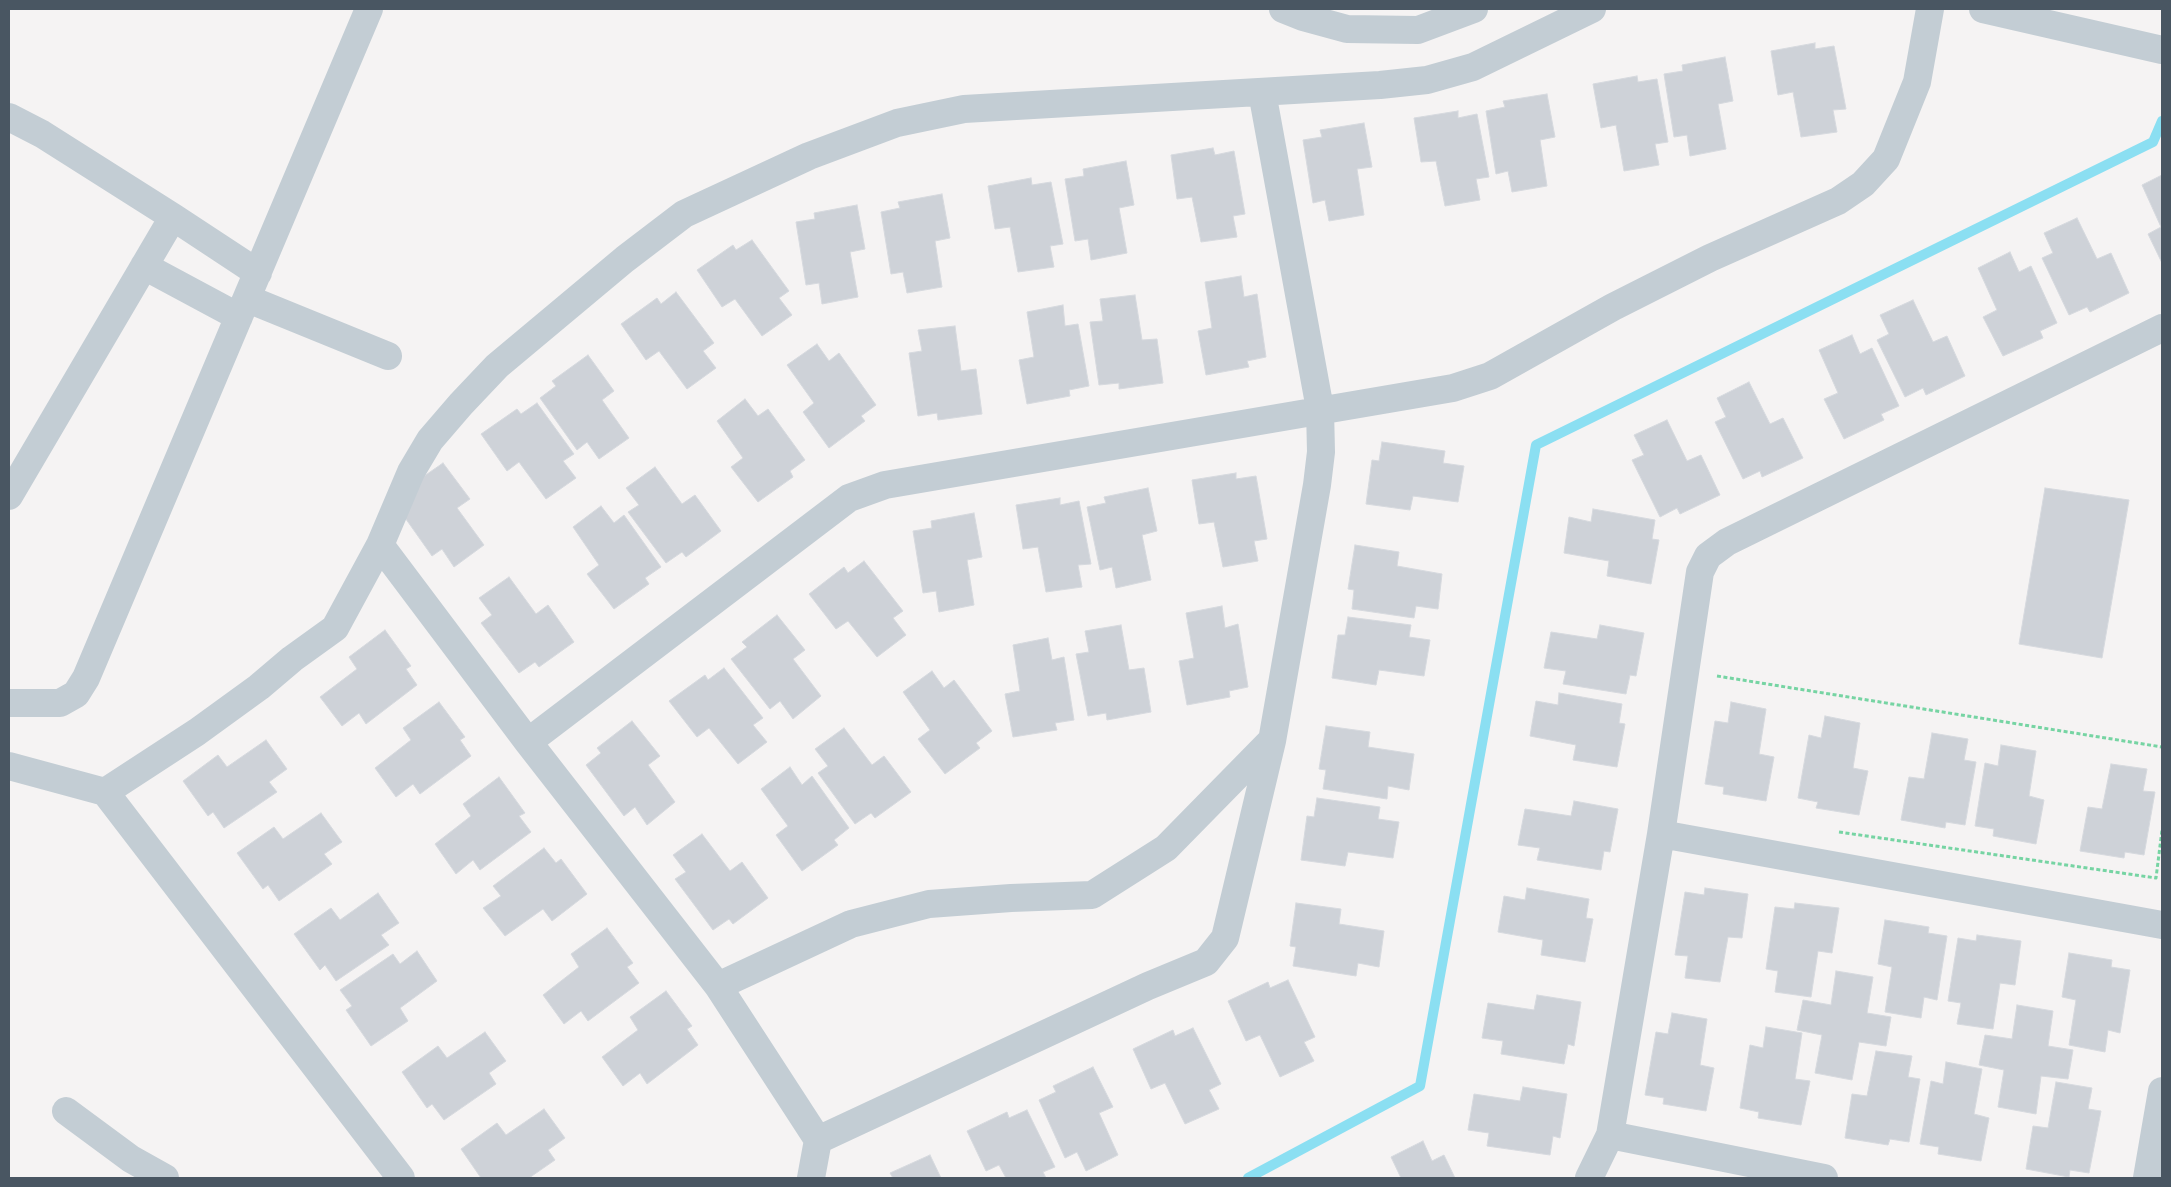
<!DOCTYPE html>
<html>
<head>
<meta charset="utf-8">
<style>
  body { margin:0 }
  #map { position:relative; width:2171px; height:1187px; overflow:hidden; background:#f5f3f3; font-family:Karla,sans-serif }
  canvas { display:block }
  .frame { position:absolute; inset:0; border:10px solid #495662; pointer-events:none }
</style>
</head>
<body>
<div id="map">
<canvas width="2171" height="1187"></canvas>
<div class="frame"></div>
</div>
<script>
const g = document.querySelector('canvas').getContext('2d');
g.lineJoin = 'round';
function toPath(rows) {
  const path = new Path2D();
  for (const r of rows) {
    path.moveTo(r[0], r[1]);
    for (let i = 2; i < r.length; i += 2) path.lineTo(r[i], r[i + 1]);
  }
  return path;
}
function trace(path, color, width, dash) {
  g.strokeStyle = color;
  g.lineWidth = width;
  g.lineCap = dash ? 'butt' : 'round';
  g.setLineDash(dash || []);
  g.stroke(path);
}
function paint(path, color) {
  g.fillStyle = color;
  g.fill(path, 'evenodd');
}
const stream = toPath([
  [1248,1178,1420,1086,1536,445,2153,142,2162,121]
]);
const building = toPath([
  [1815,43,1815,49,1834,46,1846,109,1833,110,1837,132,1801,137,1793,92,1778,95,1771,51,1815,43],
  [1725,57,1733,101,1718,104,1726,149,1690,156,1687,135,1674,137,1664,74,1683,71,1682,65,1725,57],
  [1637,76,1638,82,1657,79,1668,142,1655,144,1659,165,1624,171,1616,125,1601,128,1593,84,1637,76],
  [1547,94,1555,137,1540,140,1547,186,1512,192,1508,171,1496,174,1486,111,1505,107,1503,101,1547,94],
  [1458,111,1458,118,1477,114,1489,177,1476,179,1480,200,1445,206,1436,161,1421,162,1414,118,1458,111],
  [1364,123,1372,167,1357,169,1364,215,1329,221,1325,200,1313,203,1303,140,1322,137,1320,130,1364,123],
  [1213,148,1215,155,1234,151,1245,214,1233,216,1237,237,1201,242,1192,197,1177,199,1171,155,1213,148],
  [1126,161,1134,205,1119,208,1127,253,1091,260,1088,239,1075,241,1065,179,1084,176,1083,169,1126,161],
  [2162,175,2162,263,2148,234,2161,227,2142,185,2162,175],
  [1031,178,1032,185,1051,182,1063,244,1050,246,1054,267,1018,272,1010,227,995,229,988,186,1031,178],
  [942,194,950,238,935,241,942,287,907,293,903,272,891,274,881,212,900,208,898,202,942,194],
  [857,205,865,249,850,252,858,297,822,304,819,283,806,285,796,222,815,219,814,213,857,205],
  [2077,218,2097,259,2111,253,2129,293,2090,312,2087,307,2069,315,2042,258,2053,253,2044,233,2077,218],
  [752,240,789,291,779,298,792,315,762,336,735,299,722,307,697,270,733,245,736,250,752,240],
  [2010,252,2019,272,2031,266,2057,323,2040,331,2043,338,2003,356,1983,317,1997,310,1978,268,2010,252],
  [1241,276,1244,297,1257,294,1266,357,1247,361,1249,367,1206,375,1198,331,1212,328,1205,282,1241,276],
  [676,292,714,343,703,351,716,368,687,389,659,351,646,360,621,324,657,298,661,304,676,292],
  [1135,295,1142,340,1157,339,1163,383,1119,389,1119,383,1099,385,1090,322,1103,321,1100,299,1135,295],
  [1913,300,1933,342,1947,336,1965,376,1926,395,1923,388,1905,397,1877,340,1889,334,1880,315,1913,300],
  [1063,305,1065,326,1078,324,1089,386,1069,390,1070,396,1027,404,1019,360,1034,357,1027,312,1063,305],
  [955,326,961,371,976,369,982,414,938,420,937,413,918,416,909,353,922,351,918,330,955,326],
  [1852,335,1860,354,1872,348,1899,406,1881,414,1884,420,1844,439,1824,399,1838,393,1819,350,1852,335],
  [817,344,829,361,839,353,876,405,861,416,865,421,829,448,803,412,814,403,787,365,817,344],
  [588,355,614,391,602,400,629,438,599,459,587,442,577,450,540,398,556,386,552,381,588,355],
  [1749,382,1770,424,1783,418,1803,458,1762,477,1760,471,1743,479,1715,422,1726,417,1717,398,1749,382],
  [745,399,758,416,768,409,805,460,790,471,793,477,758,502,731,467,743,458,717,421,745,399],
  [537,403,574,454,563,461,576,478,546,499,519,462,507,471,481,434,517,409,521,414,537,403],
  [1667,420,1687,461,1701,455,1720,495,1680,514,1677,508,1660,517,1632,460,1644,455,1634,435,1667,420],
  [1382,442,1445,451,1443,463,1464,466,1458,502,1413,496,1410,510,1366,504,1372,460,1379,461,1382,442],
  [443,463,470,499,457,508,484,545,454,567,442,549,432,556,396,505,407,488,443,463],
  [655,467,682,504,695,495,721,531,686,557,682,552,666,563,628,512,639,505,626,488,655,467],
  [1236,473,1236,479,1256,476,1267,539,1254,541,1258,561,1223,567,1214,522,1199,524,1192,480,1236,473],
  [1148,488,1157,531,1142,535,1151,580,1116,588,1112,567,1100,570,1087,507,1106,503,1104,497,1148,488],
  [2045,488,2129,500,2102,658,2019,644,2045,488],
  [1060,498,1060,505,1079,501,1091,564,1078,565,1082,587,1046,592,1038,547,1023,549,1016,505,1060,498],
  [601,506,614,523,624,515,661,567,645,578,649,584,614,609,587,574,599,565,573,527,601,506],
  [1593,509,1655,520,1652,539,1659,540,1651,584,1607,576,1609,561,1564,553,1569,517,1591,522,1593,509],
  [974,513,982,557,967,560,974,605,939,612,936,591,923,593,913,531,932,528,931,521,974,513],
  [1355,545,1399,552,1397,566,1442,574,1438,609,1416,606,1414,618,1352,609,1354,590,1348,589,1355,545],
  [864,561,903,611,893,618,906,635,877,657,848,621,836,629,809,594,844,567,848,573,864,561],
  [509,577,536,614,548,605,574,642,539,667,535,662,519,673,481,623,492,615,479,598,509,577],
  [1222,606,1225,628,1238,624,1248,687,1229,691,1230,697,1187,705,1179,661,1194,658,1186,613,1222,606],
  [777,615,805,650,793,659,821,696,793,719,780,701,770,709,731,659,747,647,742,642,777,615],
  [1348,617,1411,625,1409,637,1430,640,1424,676,1379,670,1376,685,1332,678,1338,635,1345,635,1348,617],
  [1121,625,1129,670,1144,668,1151,712,1107,720,1106,713,1088,716,1076,654,1089,652,1085,631,1121,625],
  [1600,625,1644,633,1636,676,1630,675,1626,694,1563,684,1566,671,1544,668,1551,632,1597,639,1600,625],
  [385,630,411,666,406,669,417,685,366,724,359,713,342,726,320,697,357,669,349,657,385,630],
  [1048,638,1052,660,1064,657,1074,720,1055,723,1057,730,1013,737,1005,694,1020,691,1013,645,1048,638],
  [724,668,763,718,753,725,767,742,738,764,709,728,697,737,669,701,705,675,708,680,724,668],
  [932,671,944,688,954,680,992,731,976,743,980,748,945,774,918,739,930,730,903,692,932,671],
  [1559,693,1622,704,1619,723,1625,724,1617,767,1573,760,1576,745,1530,736,1536,701,1558,705,1559,693],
  [439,702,465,737,460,740,471,756,420,794,413,784,396,797,375,768,411,740,403,728,439,702],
  [1731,702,1766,709,1759,754,1774,757,1766,801,1723,794,1724,787,1705,784,1715,721,1728,723,1731,702],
  [1825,716,1860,723,1853,768,1868,771,1859,815,1816,808,1818,802,1798,798,1809,735,1821,738,1825,716],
  [632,721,660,756,648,765,675,802,647,825,635,807,624,816,586,765,601,753,597,748,632,721],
  [1326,726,1370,732,1368,747,1414,754,1409,790,1388,786,1387,799,1323,789,1326,770,1319,769,1326,726],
  [844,728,872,765,884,756,911,792,875,818,871,813,855,824,818,773,828,766,815,749,844,728],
  [1932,733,1968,739,1964,760,1976,762,1965,825,1946,822,1945,828,1901,820,1909,777,1924,779,1932,733],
  [266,740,287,769,269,782,277,792,224,828,213,812,208,816,183,781,218,755,227,767,266,740],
  [2001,745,2036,751,2029,796,2044,800,2036,844,1993,836,1994,829,1975,826,1985,763,1998,766,2001,745],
  [2111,764,2147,769,2143,791,2155,792,2144,855,2125,852,2124,858,2080,851,2088,807,2102,809,2111,764],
  [790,767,802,785,812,776,849,828,834,840,838,845,802,871,776,835,788,826,761,789,790,767],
  [499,777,525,813,519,816,531,832,480,870,473,860,456,874,435,844,471,816,463,804,499,777],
  [1317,798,1380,807,1378,819,1399,822,1393,858,1348,852,1345,866,1301,860,1307,816,1314,817,1317,798],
  [1574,801,1618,809,1610,852,1604,851,1601,870,1537,860,1540,848,1518,845,1525,809,1571,816,1574,801],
  [321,813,342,842,324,854,332,864,279,901,268,885,263,889,237,853,274,827,283,839,321,813],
  [702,834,730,871,742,862,768,898,733,924,729,919,713,930,675,879,686,872,673,855,702,834],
  [544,848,556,863,561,859,587,894,552,921,543,909,505,936,483,908,501,896,493,886,544,848],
  [1527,888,1589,899,1586,918,1593,919,1585,962,1541,955,1543,940,1498,932,1504,896,1525,900,1527,888],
  [1705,888,1748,894,1742,938,1728,937,1720,982,1685,978,1688,956,1675,955,1685,892,1704,895,1705,888],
  [378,893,399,923,381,935,389,945,336,981,325,965,320,970,294,934,331,908,340,920,378,893],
  [1296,903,1341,909,1339,924,1384,931,1379,967,1358,963,1356,976,1293,966,1296,947,1290,946,1296,903],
  [1795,903,1839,908,1832,953,1818,951,1811,997,1775,992,1778,971,1766,969,1775,907,1794,909,1795,903],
  [1885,920,1929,927,1928,933,1947,936,1937,1000,1924,997,1921,1018,1885,1012,1892,967,1878,964,1885,920],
  [607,928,633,963,627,967,639,983,588,1021,581,1011,564,1024,543,995,579,967,571,954,607,928],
  [1977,935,2021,941,2015,985,2000,983,1993,1029,1957,1024,1961,1003,1948,1001,1958,938,1976,941,1977,935],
  [417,951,437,981,400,1008,408,1021,371,1046,346,1010,352,1006,340,990,393,954,400,964,417,951],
  [2069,953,2112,960,2111,967,2130,970,2120,1033,2108,1030,2105,1052,2069,1045,2076,1000,2062,997,2069,953],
  [1836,971,1873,977,1867,1013,1891,1017,1886,1046,1859,1042,1852,1080,1815,1073,1822,1035,1797,1030,1803,1000,1831,1005,1836,971],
  [1288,980,1315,1037,1304,1042,1314,1061,1280,1077,1260,1035,1246,1041,1228,1001,1268,982,1270,988,1288,980],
  [666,991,692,1026,687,1029,698,1045,647,1084,640,1073,623,1086,602,1057,638,1030,630,1017,666,991],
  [1537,995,1581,1002,1574,1046,1568,1044,1564,1064,1501,1054,1503,1041,1482,1038,1488,1003,1534,1010,1537,995],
  [2017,1005,2053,1011,2048,1046,2073,1050,2068,1079,2041,1076,2036,1114,1998,1107,2004,1070,1979,1065,1985,1035,2012,1039,2017,1005],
  [1672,1013,1707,1019,1700,1065,1714,1068,1706,1111,1663,1104,1664,1098,1645,1095,1656,1032,1668,1034,1672,1013],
  [1766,1027,1802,1033,1795,1079,1810,1081,1801,1125,1758,1118,1759,1112,1740,1108,1750,1045,1763,1048,1766,1027],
  [1193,1028,1221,1084,1209,1090,1219,1109,1185,1124,1165,1083,1151,1089,1133,1049,1173,1030,1175,1036,1193,1028],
  [485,1032,506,1061,489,1073,496,1084,444,1120,432,1104,427,1108,402,1072,438,1046,447,1058,485,1032],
  [1876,1051,1912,1056,1908,1077,1920,1079,1909,1142,1890,1139,1888,1145,1845,1138,1852,1094,1867,1096,1876,1051],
  [1946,1062,1982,1069,1974,1114,1989,1118,1981,1161,1938,1154,1939,1147,1920,1144,1931,1081,1943,1084,1946,1062],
  [1093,1067,1113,1107,1099,1113,1118,1155,1086,1171,1077,1152,1065,1158,1039,1100,1056,1092,1053,1086,1093,1067],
  [2056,1082,2092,1088,2088,1109,2101,1111,2089,1173,2070,1170,2069,1177,2026,1169,2033,1126,2048,1128,2056,1082],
  [1523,1087,1567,1094,1560,1138,1553,1136,1550,1155,1487,1146,1489,1133,1468,1130,1474,1094,1520,1101,1523,1087],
  [544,1109,565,1138,548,1150,555,1160,529,1178,481,1178,461,1149,497,1123,506,1135,544,1109],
  [1027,1110,1055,1167,1043,1172,1046,1178,1006,1178,999,1165,986,1171,967,1131,1007,1112,1009,1118,1027,1110],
  [1423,1141,1432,1161,1444,1155,1455,1178,1401,1178,1391,1157,1423,1141],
  [930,1155,941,1178,893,1178,890,1173,930,1155]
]);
const path = toPath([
  [1717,676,2162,747],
  [1839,832,2156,878,2162,830]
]);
const minor = toPath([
  [1283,9,1303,17,1347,29,1418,30,1474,9],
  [1983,9,2162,50],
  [9,117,42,134,173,217,258,273],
  [144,266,239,317],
  [248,299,388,356],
  [9,496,173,217],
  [380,545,528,742,718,986,818,1140,811,1178],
  [9,703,60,703,76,694,86,678,369,9],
  [528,742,849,498,885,485,1453,388,1490,376,1613,307,1710,258,1838,201,1863,184,1886,159,1917,82,1930,9],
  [9,766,105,792,401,1178],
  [105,792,197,732,259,687,292,659,335,628,380,545,411,472,430,440,461,404,497,366,625,259,684,214,809,156,897,123,964,109,1380,85,1427,80,1473,67,1592,9],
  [1661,834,2162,925],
  [718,986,851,924,929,904,1011,898,1092,895,1166,848,1271,741],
  [66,1111,131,1159,165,1178],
  [1610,1135,1824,1178],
  [818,1140,1148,986,1206,962,1225,938,1272,741,1317,485,1321,452,1320,409,1262,92],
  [1589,1178,1610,1135,1661,834,1700,572,1708,556,1727,542,2162,328],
  [2147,1178,2162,1091]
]);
trace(stream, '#8bdff2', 10);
paint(building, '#ced2d8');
trace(building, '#d6d9de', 1);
trace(path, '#76d4a3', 3, [4, 2.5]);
trace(minor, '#c3cdd4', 28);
</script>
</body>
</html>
